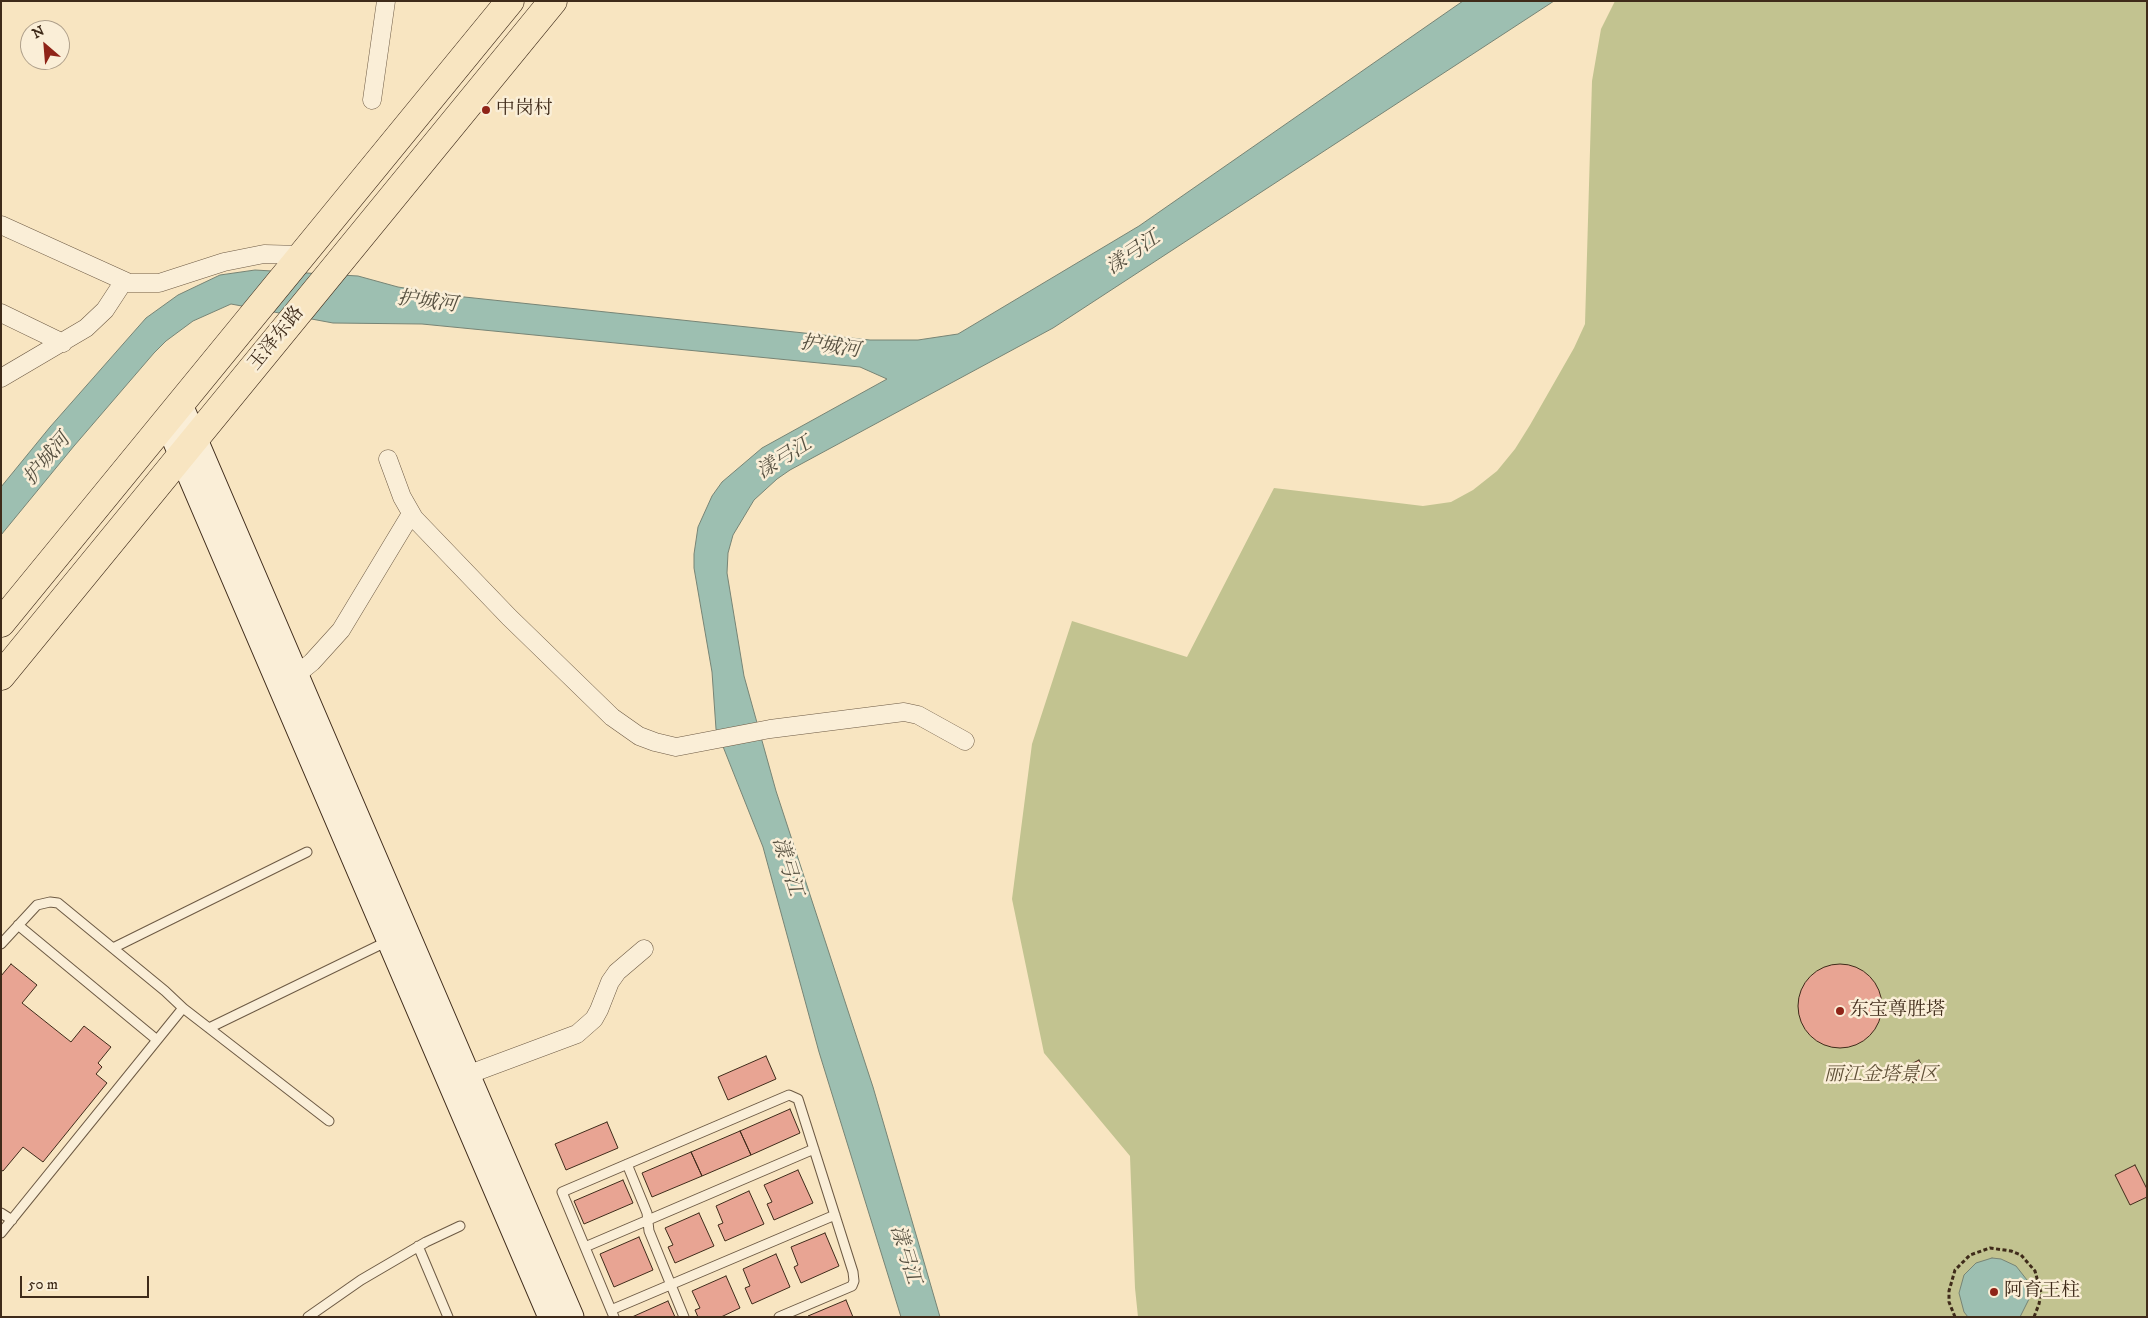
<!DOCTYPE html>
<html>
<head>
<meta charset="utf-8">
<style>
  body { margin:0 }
  #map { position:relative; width:2148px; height:1318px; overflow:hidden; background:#f8e5c1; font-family:"IM FELL DW Pica",serif }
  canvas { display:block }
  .frame { position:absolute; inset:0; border:2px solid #3f2b1a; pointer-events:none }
  .north { position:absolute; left:20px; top:20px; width:50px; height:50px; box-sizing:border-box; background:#faeed7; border:1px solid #afa08b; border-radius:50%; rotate:333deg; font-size:14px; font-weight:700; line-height:20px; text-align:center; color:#3f2b1a }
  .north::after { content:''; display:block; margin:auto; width:18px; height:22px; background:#8f2418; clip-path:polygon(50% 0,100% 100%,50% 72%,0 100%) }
  .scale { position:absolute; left:20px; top:1276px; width:129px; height:22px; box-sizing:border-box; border:2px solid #3f2b1a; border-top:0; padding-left:6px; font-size:15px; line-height:18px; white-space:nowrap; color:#3f2b1a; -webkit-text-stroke:4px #faeed7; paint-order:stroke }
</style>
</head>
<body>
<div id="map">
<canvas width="2148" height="1318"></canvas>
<div class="frame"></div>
<div class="north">N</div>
<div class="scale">50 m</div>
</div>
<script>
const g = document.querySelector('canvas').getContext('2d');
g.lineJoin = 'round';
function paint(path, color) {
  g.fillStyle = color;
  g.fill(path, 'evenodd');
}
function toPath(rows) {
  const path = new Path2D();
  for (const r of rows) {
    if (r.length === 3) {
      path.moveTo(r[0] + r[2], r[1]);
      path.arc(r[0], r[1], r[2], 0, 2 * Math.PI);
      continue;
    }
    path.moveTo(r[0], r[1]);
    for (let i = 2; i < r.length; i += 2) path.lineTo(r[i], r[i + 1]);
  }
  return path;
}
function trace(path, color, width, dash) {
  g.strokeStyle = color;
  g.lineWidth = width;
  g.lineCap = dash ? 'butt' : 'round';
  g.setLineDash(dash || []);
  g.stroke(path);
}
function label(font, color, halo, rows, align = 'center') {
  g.font = font + ' "IM FELL DW Pica","Noto Serif SC",serif';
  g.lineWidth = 5;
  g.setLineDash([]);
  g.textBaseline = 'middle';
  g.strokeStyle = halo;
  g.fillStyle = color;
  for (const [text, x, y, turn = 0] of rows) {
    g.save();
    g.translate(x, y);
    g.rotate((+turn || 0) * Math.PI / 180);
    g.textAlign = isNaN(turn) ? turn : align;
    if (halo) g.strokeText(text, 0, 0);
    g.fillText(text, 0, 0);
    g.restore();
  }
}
const green = toPath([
  [1615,1,2147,1,2147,1317,1138,1317,1135,1288,1130,1156,1044,1053,1012,899,1032,744,1072,621,1187,657,1274,488,1423,506,1451,502,1473,490,1497,471,1515,449,1530,425,1574,348,1585,324,1592,81,1601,29]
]);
const water = toPath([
  [1463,1,1554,1,1053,328,790,470,777,479,754,500,733,535,728,553,727,573,744,676,776,791,873,1087,940,1317,901,1317,819,1052,763,847,716,729,712,672,694,568,694,554,698,527,712,496,722,482,762,448,887,379,860,367,422,324,333,323,231,304,193,321,166,341,154,353,74,446,1,535,1,487,50,427,146,318,178,295,220,275,255,270,358,276,398,287,455,296,870,340,918,340,958,334,1139,226,1463,1],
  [1992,1258,2001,1259,2016,1266,2027,1280,2029,1299,2020,1317,1968,1317,1964,1312,1959,1293,1964,1275,1976,1263,1992,1258]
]);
const building = toPath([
  [11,964,37,985,22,1003,71,1042,84,1026,111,1047,98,1063,102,1067,96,1074,107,1083,43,1162,23,1147,3,1171,1,1170,1,976,11,964],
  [1840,1006,42],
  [766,1056,776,1079,728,1100,718,1077,766,1056],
  [1919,1060,1927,1076,1913,1083,1905,1067,1919,1060],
  [790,1109,800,1133,751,1155,740,1131,790,1109],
  [607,1122,618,1148,566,1170,555,1144,607,1122],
  [740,1131,751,1155,702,1176,691,1152,740,1131],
  [691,1152,702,1176,652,1197,642,1173,691,1152],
  [2135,1165,2147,1189,2147,1197,2130,1205,2115,1175,2135,1165],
  [798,1170,813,1203,774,1220,767,1204,772,1202,764,1185,798,1170],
  [623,1180,633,1203,584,1224,574,1201,623,1180],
  [749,1191,764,1224,725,1241,718,1225,723,1223,716,1206,749,1191],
  [699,1213,714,1246,675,1263,668,1247,673,1245,665,1228,699,1213],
  [825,1233,839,1266,801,1283,794,1267,798,1265,791,1247,825,1233],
  [639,1237,653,1270,614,1287,600,1254,639,1237],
  [776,1254,790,1287,752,1304,745,1288,750,1286,743,1269,776,1254],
  [726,1276,740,1308,721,1317,698,1317,695,1310,700,1308,692,1291,726,1276],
  [846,1300,853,1317,808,1317,808,1316,846,1300],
  [668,1301,675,1317,632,1317,668,1301]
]);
const path = toPath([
  [1955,1317,1949,1302,1949,1291,1955,1270,1970,1255,1990,1248,2011,1251,2021,1255,2035,1271,2041,1293,2039,1304,2034,1317]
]);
const lane = toPath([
  [18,925,157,1040],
  [1,944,37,905,50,902,58,903,165,991,183,1008,329,1121],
  [113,948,307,852],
  [209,1028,388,941],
  [627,1164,647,1213,649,1231,684,1317],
  [1,1213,12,1220],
  [1,1233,183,1008],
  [418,1246,448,1317],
  [585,1247,814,1149],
  [611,1310,835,1215],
  [308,1317,361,1280,426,1242,460,1226],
  [614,1317,562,1192,789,1095,798,1099,853,1272,854,1281,852,1286,779,1317]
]);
const street = toPath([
  [372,100,386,1],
  [1,225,129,283,159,283,224,262,264,254,303,255],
  [1,313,63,343],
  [1,378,86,328,105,310,124,281],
  [388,459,402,497,414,518,509,617,612,717,639,736,655,742,676,747,770,729,904,712,918,715,965,741],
  [295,676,312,662,341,630,411,514],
  [467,1075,577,1034,594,1019,599,1010,610,982,617,972,644,949]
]);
const secondary = toPath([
  [180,405,571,1317],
  [167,421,551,1317]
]);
const primary = toPath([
  [1,623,510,1],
  [1,676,553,1]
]);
const markers = [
  [486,110,5,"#8f2418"],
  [1840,1011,5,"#8f2418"],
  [1994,1292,5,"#8f2418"]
];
const poiNames = [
  ["中岗村",496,110],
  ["东宝尊胜塔",1850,1011],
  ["阿育王柱",2004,1292]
];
const streetNames = [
  ["玉泽东路",277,339,-51]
];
const parkNames = [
  ["丽江金塔景区",1881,1076]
];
const waterNames = [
  ["漾弓江",1134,254,-34],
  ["护城河",427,303,7],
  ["护城河",830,348,8],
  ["漾弓江",785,459,-32],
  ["护城河",48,460,-50],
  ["漾弓江",786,867,73],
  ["漾弓江",904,1255,73]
];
paint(green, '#c2c390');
paint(water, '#9dbfb1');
trace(water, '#778475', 1);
paint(building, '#e8a493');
trace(building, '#3f2b1a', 1);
trace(lane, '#6d5a44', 11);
trace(street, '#6d5a44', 19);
trace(secondary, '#3f2b1a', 27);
trace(primary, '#3f2b1a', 29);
trace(path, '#3f2b1a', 3, [4, 2.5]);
trace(lane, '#faeed7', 9);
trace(street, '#faeed7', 18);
trace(secondary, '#faeed7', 25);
trace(primary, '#f8e5c1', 28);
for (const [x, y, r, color] of markers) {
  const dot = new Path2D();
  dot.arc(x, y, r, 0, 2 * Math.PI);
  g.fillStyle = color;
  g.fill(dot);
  trace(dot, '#faeed7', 2);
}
label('19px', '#3f2b1a', '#faeed7', poiNames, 'left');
label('19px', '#3f2b1a', '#faeed7', streetNames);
label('italic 19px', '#605138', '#faeed7', parkNames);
label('italic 20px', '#565040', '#faeed7', waterNames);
</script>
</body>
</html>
